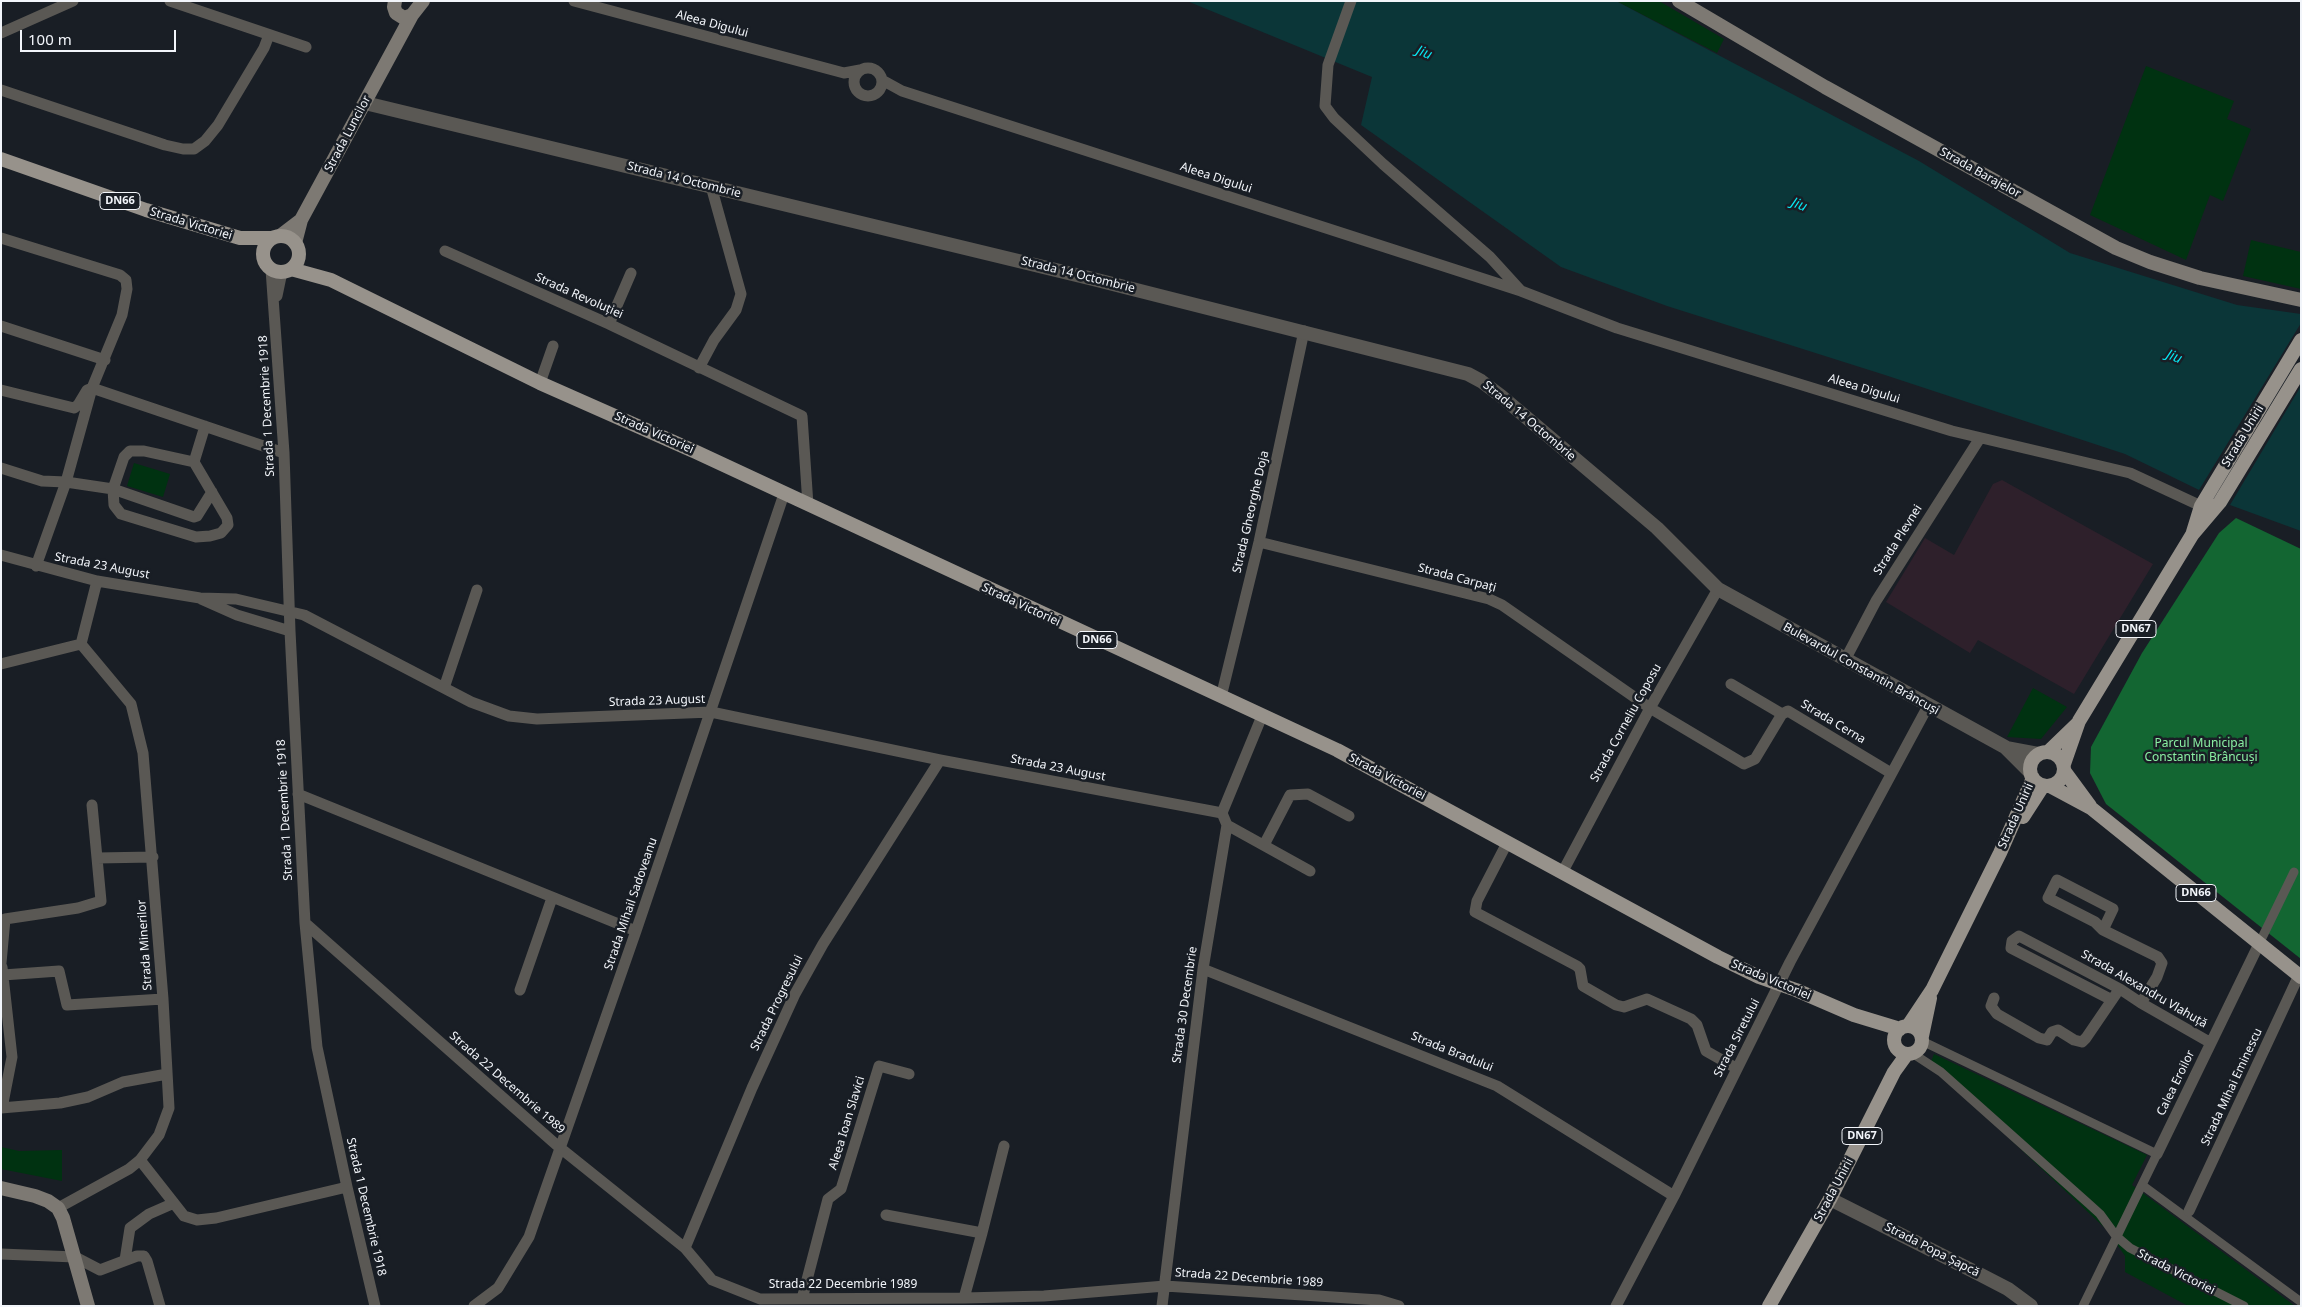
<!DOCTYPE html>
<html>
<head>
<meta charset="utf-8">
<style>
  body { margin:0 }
  #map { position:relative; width:2302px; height:1307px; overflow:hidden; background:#191e25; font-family:"Noto Sans",sans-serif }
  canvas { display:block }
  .frame { position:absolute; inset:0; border:2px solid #f2f5fa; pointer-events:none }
  .scale { position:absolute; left:20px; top:30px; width:156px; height:22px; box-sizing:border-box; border:2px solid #f2f5fa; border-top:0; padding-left:6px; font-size:15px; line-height:18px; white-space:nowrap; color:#f2f5fa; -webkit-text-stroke:4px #191e25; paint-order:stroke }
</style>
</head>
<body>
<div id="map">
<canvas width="2302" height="1307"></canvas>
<div class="frame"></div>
<div class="scale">100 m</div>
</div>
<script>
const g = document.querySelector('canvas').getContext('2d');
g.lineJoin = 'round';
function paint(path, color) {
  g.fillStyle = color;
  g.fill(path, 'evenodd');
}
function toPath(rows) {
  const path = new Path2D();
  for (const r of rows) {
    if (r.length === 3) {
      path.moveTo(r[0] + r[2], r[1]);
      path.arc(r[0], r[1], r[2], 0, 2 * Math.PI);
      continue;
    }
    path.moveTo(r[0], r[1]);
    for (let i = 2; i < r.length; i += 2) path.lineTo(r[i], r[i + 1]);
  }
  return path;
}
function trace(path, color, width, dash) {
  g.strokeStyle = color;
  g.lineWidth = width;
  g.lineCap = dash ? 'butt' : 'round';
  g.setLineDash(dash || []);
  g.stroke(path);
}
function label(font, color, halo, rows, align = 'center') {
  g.font = font + ' "Noto Sans",sans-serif';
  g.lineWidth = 5;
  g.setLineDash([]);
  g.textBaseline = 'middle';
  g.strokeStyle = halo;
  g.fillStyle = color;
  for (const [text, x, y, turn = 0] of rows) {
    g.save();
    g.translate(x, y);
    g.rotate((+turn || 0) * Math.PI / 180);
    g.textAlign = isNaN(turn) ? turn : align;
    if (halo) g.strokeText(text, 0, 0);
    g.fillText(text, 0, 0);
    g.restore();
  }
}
const commercial = toPath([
  [2002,480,2153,564,2074,694,1978,640,1970,653,1886,602,1925,538,1954,555,1993,484]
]);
const green = toPath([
  [1616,1,1659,1,1724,39,1717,53],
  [2146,66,2234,101,2227,119,2251,129,2223,201,2210,195,2186,260,2090,215],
  [2251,240,2301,252,2301,289,2243,276],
  [134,463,170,474,163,497,127,486],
  [2033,688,2067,707,2041,739,2007,737],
  [1934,1054,2147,1155,2132,1185,2295,1306,2188,1306,2125,1272,2125,1256,2107,1230,1930,1064],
  [1,1147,19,1151,62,1150,62,1181,1,1169]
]);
const forest = toPath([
  [2236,518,2301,549,2301,959,2106,804,2090,773,2091,747,2142,653,2219,533]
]);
const water = toPath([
  [1187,1,1616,1,1919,161,2070,253,2237,305,2301,314,2301,531,2230,505,2125,454,1885,375,1667,306,1561,267,1361,125,1372,77]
]);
const pier = toPath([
  [2301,323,2301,386,2230,505,2199,490]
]);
const pedestrian = toPath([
  [2259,944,2294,872],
  [1922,1041,2157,1154,2083,1306],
  [1912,1053,1941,1072,2089,1204,2100,1214,2116,1236,2130,1248,2244,1306],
  [2142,1185,2301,1302]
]);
const minor = toPath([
  [170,1,306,47],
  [574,1,844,73,860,70],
  [1351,1,1328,65,1325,106,1334,118,1383,164,1490,257,1521,291],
  [1,33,73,1],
  [868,82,14],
  [882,80,902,91,1521,291,1617,328,1952,431,2130,473,2201,506],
  [1,90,165,145,183,149,194,149,205,141,218,125,264,48,269,35],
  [1,238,120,275,126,280,127,289,122,315,92,388,66,482,36,566],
  [445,251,609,324,802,416,808,505],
  [271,269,284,453,290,631,305,923,317,1047,347,1187,375,1306],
  [277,296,282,272],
  [609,324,631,273],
  [1,326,105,360],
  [699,368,714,340,736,310,741,294,711,186],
  [540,383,553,346],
  [1,390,74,408,78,405,87,390,92,388,284,453],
  [194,462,144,451,130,451,124,457,113,489,194,517,197,516,212,492],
  [1,468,42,481,66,482,113,489,114,505,121,514,196,537,210,536,221,533,228,525,227,518,194,462,205,426],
  [1259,542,1489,599,1502,605,1650,708,1744,764,1755,759,1782,714,1788,711,1891,773],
  [1,555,97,581,200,598,236,599,304,615,471,702,509,716,537,719,711,712,940,760,1222,813],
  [201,599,237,615,290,631],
  [81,644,97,581],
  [1845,660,1876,601,1980,438],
  [1,664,81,644],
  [1731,684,1782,714],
  [444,688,477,590],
  [1221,697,1259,542,1304,331],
  [298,794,636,931],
  [92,805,97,858],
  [1227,825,1310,871],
  [1507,843,1477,901,1475,912,1577,966,1580,969,1583,986,1616,1005,1624,1007,1647,999,1691,1019,1697,1025,1706,1051,1736,1068],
  [1264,845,1290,795,1308,794,1349,816],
  [1562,873,1650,708,1718,589],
  [305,923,559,1147,685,1248,712,1280,760,1299,964,1298,1044,1296,1165,1286,1379,1300,1399,1306],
  [2103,930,2113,909,2057,880,2048,898,2095,922,2103,930,2158,957,2162,963,2157,977,2141,1003],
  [1,963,5,919,78,908,101,901,97,858,153,857],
  [1203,969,1497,1086,1674,1196],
  [3,975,59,971,67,1005,163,999],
  [520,990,552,898],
  [1994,998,1991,1006,1997,1014,2039,1038,2047,1040,2052,1032,2058,1030,2074,1040,2082,1042,2086,1038,2116,994],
  [2112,1000,2011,948,2012,941,2019,936,2120,989,2141,1003,2211,1043],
  [1,1108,60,1103,88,1097,123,1082,167,1074],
  [2,1108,12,1057,2,967],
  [2157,1154,2259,944],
  [140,1160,184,1216,197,1220,216,1218,347,1187],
  [58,1208,129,1169,140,1160,159,1135,169,1108,163,999,143,753,131,704,81,644],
  [2189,1211,2299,975],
  [886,1215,982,1233,964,1298],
  [982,1233,1004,1146],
  [685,1248,752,1088,795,994,823,944,940,760],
  [1,1254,75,1257,100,1270,137,1256,144,1256,147,1261,160,1306],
  [125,1260,130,1228,149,1214,174,1203],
  [802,1299,828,1199,841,1189,879,1066,909,1074],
  [474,1306,498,1288,529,1237,636,931,784,494],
  [1162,1306,1203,969,1227,825,1222,813,1262,716],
  [1616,1306,1674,1196,1790,962,1928,706]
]);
const tertiary = toPath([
  [365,103,1093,279,1468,374,1481,381,1501,396,1657,528,1718,589,2005,747,2030,772],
  [2006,748,2038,754],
  [1830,1199,1981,1275,2008,1289,2031,1306]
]);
const secondary = toPath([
  [395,1,394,7,396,13,404,18,412,15,423,1],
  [1679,1,1825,87,2116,248,2150,262,2200,278,2301,300],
  [280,236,301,220],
  [295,243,301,220,412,15],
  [1,1188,35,1196,48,1201,58,1208,63,1218,88,1306]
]);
const primary = toPath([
  [1,159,146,210,240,238,273,238],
  [281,254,18],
  [291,269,331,280,540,383,696,452,1337,750,1718,957,1759,977,1796,990,1854,1015,1900,1029],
  [2193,532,2201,506,2301,340],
  [2049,751,2077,724],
  [2047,769,17],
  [2064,764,2079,721,2192,535,2220,502,2301,369],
  [2065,772,2090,806],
  [2050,786,2091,808,2301,977],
  [2023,817,2043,786],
  [1908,1026,1932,990,2000,853,2033,778],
  [1908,1040,14],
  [1922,1036,1930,998],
  [1769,1306,1830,1199,1894,1072,1907,1054]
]);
const shields = [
  [120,201,40],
  [2136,629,40],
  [1097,640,40],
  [2196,893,40],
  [1862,1136,40]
];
const shieldNames = [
  ["DN66",120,201],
  ["DN67",2136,629],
  ["DN66",1097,640],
  ["DN66",2196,893],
  ["DN67",1862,1136]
];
const streetNames = [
  ["Aleea Digului",712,24,15],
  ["Strada Luncilor",348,134,-62],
  ["Strada Barajelor",1980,173,29],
  ["Aleea Digului",1216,178,18],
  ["Strada 14 Octombrie",684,180,14],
  ["Strada Victoriei",191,224,17],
  ["Strada 14 Octombrie",1078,275,14],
  ["Strada Revoluției",579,296,24],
  ["Aleea Digului",1864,389,17],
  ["Strada 1 Decembrie 1918",267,406,-93],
  ["Strada 14 Octombrie",1529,421,40],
  ["Strada Victoriei",654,433,24],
  ["Strada Unirii",2243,436,-59],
  ["Strada Gheorghe Doja",1251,512,-77],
  ["Strada Plevnei",1898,540,-58],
  ["Strada 23 August",102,566,11],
  ["Strada Carpați",1457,578,15],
  ["Strada Victoriei",1021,605,25],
  ["Bulevardul Constantin Brâncuși",1861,669,29],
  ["Strada 23 August",657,701,-2],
  ["Strada Cerna",1833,722,31],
  ["Strada Corneliu Coposu",1626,723,-61],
  ["Strada 23 August",1058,768,11],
  ["Strada Victoriei",1387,777,28],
  ["Strada 1 Decembrie 1918",285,810,-93],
  ["Strada Unirii",2016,816,-66],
  ["Strada Mihail Sadoveanu",631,904,-71],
  ["Strada Minerilor",145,945,-94],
  ["Strada Victoriei",1771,980,23],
  ["Strada Alexandru Vlahuță",2144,989,30],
  ["Strada Progresului",777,1003,-64],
  ["Strada 30 Decembrie",1185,1005,-82],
  ["Strada Siretului",1737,1038,-63],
  ["Strada Bradului",1452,1052,22],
  ["Strada 22 Decembrie 1989",507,1083,41],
  ["Calea Eroilor",2176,1083,-64],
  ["Strada Mihai Eminescu",2232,1087,-65],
  ["Aleea Ioan Slavici",847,1123,-73],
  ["Strada Unirii",1834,1190,-62],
  ["Strada 1 Decembrie 1918",366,1207,77],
  ["Strada Popa Șapcă",1932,1250,27],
  ["Strada Victoriei",2176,1272,27],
  ["Strada 22 Decembrie 1989",1249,1278,4],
  ["Strada 22 Decembrie 1989",843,1285]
];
const parkNames = [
  ["Parcul Municipal",2201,744],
  ["Constantin Brâncuși",2201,758]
];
const waterNames = [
  ["Jiu",1424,53,22],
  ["Jiu",1799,205,22],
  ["Jiu",2174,357,22]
];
paint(commercial, '#2e202b');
paint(green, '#003211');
paint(forest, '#136632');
paint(water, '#0b3638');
paint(pier, '#191e25');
trace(pedestrian, '#5a5854', 9);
trace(minor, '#5a5854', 11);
trace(tertiary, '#5a5854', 14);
trace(secondary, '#7d7973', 14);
trace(primary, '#97928b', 14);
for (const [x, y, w] of shields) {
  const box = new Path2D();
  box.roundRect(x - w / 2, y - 8.5, w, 17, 4);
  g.fillStyle = '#191e25';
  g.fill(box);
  trace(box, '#f2f5fa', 1);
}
label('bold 11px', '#f2f5fa', null, shieldNames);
label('12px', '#f2f5fa', '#191e25', streetNames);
label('12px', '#8aefa3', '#191e25', parkNames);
label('italic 14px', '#07e7f2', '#191e25', waterNames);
</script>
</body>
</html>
